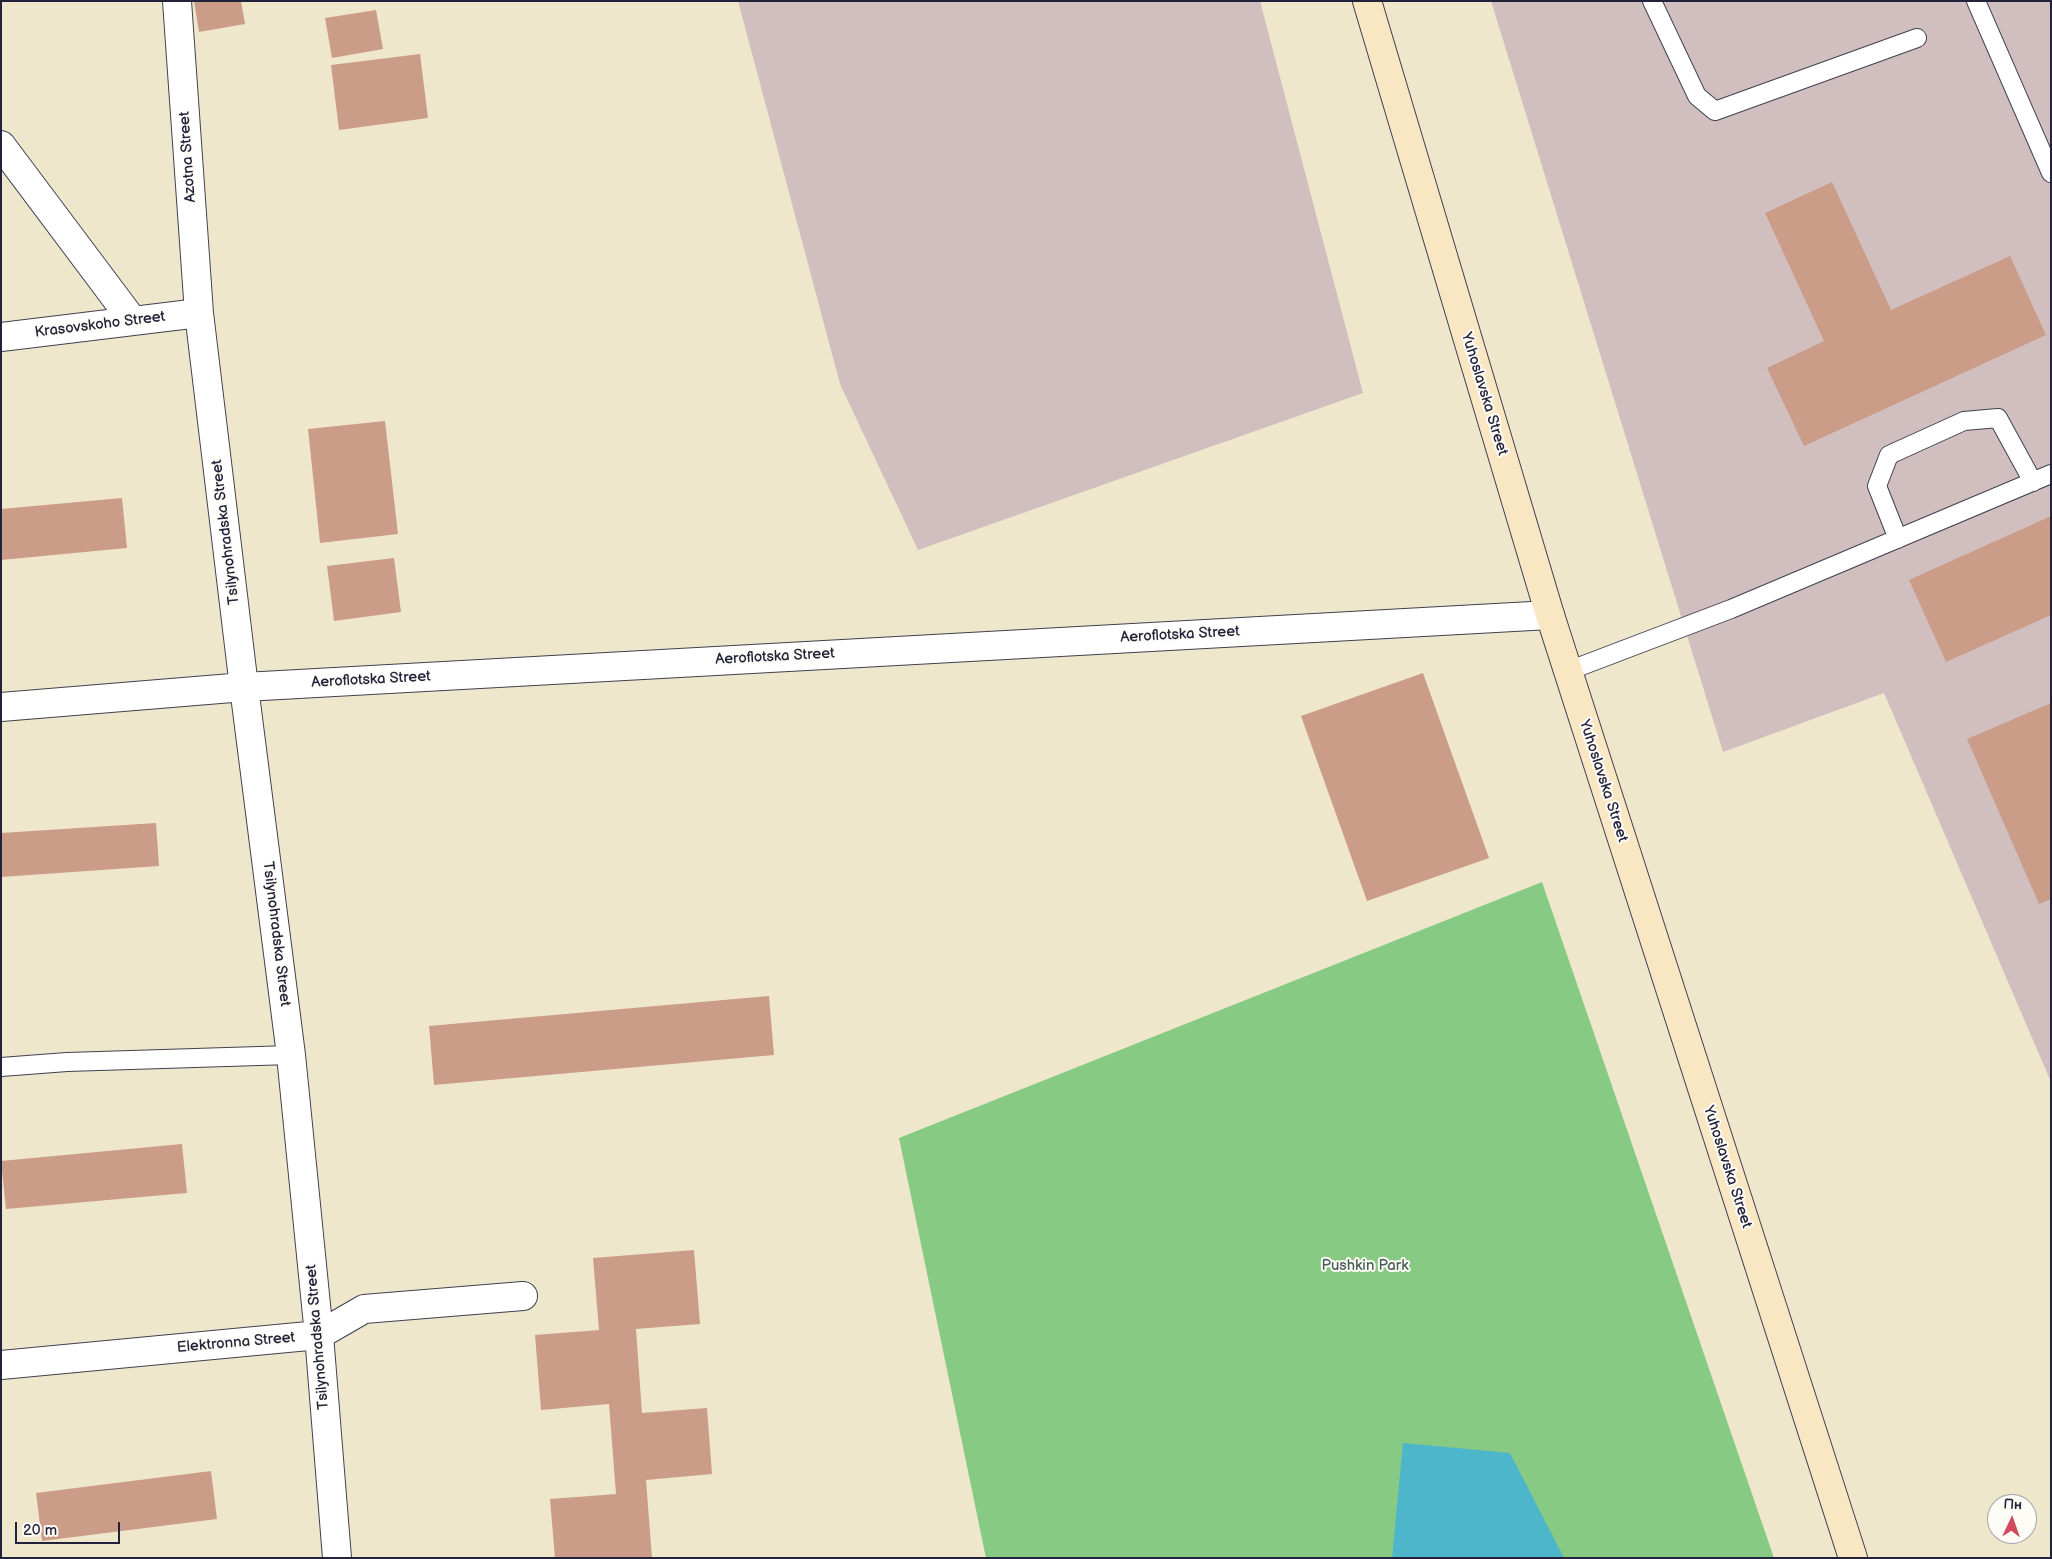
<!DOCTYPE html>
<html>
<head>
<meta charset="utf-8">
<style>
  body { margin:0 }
  #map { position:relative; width:2052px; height:1559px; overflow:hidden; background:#efe7cc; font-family:"Balsamiq Sans",sans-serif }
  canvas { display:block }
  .frame { position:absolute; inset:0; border:2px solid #22223b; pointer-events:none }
  .north { position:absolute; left:1987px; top:1494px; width:50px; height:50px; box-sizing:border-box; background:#fdfcf7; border:1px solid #a5a5ac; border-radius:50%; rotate:3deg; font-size:14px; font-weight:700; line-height:20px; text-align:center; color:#22223b }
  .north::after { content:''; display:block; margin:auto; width:18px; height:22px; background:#d1495b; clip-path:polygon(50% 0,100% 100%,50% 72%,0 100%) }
  .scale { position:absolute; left:15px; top:1522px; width:105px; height:22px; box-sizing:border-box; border:2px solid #22223b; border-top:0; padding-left:6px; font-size:15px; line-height:18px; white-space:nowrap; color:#22223b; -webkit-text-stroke:4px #fdfcf7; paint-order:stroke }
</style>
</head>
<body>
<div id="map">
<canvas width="2052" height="1559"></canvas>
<div class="frame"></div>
<div class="north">Пн</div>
<div class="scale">20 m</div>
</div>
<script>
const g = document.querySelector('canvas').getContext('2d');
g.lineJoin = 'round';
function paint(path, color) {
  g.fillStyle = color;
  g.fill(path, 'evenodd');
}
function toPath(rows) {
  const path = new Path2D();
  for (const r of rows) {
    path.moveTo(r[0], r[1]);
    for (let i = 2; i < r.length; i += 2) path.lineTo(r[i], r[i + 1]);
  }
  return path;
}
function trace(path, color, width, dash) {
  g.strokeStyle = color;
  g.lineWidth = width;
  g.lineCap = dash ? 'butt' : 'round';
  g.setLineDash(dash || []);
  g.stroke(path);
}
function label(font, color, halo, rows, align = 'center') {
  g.font = font + ' "Balsamiq Sans",sans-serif';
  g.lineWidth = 4;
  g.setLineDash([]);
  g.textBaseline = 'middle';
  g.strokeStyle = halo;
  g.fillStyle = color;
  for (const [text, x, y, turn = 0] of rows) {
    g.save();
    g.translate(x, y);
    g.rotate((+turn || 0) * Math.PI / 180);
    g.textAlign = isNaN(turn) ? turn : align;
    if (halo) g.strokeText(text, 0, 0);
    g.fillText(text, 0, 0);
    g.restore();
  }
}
const industrial = toPath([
  [738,1,1260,1,1363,393,918,550,840,384],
  [1491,1,2051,1,2051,1082,1884,693,1723,752]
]);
const green = toPath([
  [1542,882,1774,1558,986,1558,899,1138]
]);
const water = toPath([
  [1403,1443,1510,1453,1564,1558,1392,1558]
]);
const building = toPath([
  [194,1,241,1,245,24,199,32],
  [376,10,383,49,332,58,325,18],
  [420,54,428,118,339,130,331,65],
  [1832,182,1891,310,2010,256,2046,335,1804,446,1767,368,1824,341,1765,213],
  [385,421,398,534,320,543,308,429],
  [122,498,127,548,1,560,1,509],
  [2051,516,2051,615,1946,662,1909,580],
  [394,558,401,612,334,621,327,566],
  [1423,673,1489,858,1367,901,1301,716],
  [2051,703,2051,899,2039,904,1967,739],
  [156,823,159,866,1,877,1,833],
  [769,996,774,1055,434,1085,429,1026],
  [182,1144,187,1193,6,1209,1,1161],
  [694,1250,700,1324,636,1329,642,1413,707,1408,712,1474,646,1480,652,1558,555,1558,550,1499,616,1494,609,1404,541,1410,535,1335,599,1330,593,1258],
  [211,1471,217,1519,42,1541,36,1493]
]);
const lane = toPath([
  [1652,1,1697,96,1715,111,1917,38],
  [1976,1,2051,173],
  [1898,539,1877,486,1889,455,1964,421,1998,418,2033,482],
  [1568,671,1731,609,2051,474],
  [1,1067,67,1062,291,1055]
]);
const street = toPath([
  [177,1,199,313,244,687,291,1055,319,1335,337,1558],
  [1,145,133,321],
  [1,337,199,313],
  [1,707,244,687,1550,615],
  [1,1365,319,1335,364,1309,523,1296]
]);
const secondary = toPath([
  [1367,1,1550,615,1853,1558]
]);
const streetNames = [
  ["Azotna Street",188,157,-94],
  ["Krasovskoho Street",100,325,-7],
  ["Yuhoslavska Street",1484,394,73],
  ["Tsilynohradska Street",226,532,-97],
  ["Aeroflotska Street",1180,635,-3],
  ["Aeroflotska Street",775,657,-3],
  ["Aeroflotska Street",371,680,-3],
  ["Yuhoslavska Street",1603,781,72],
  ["Tsilynohradska Street",276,934,83],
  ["Yuhoslavska Street",1727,1167,72],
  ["Tsilynohradska Street",318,1337,-95],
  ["Elektronna Street",236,1343,-5]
];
const parkNames = [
  ["Pushkin Park",1365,1266]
];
paint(industrial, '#d1bfbf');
paint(green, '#87ca83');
paint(water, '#4db6cb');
paint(building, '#cb9d89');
trace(lane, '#414051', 20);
trace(street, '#414051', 30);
trace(secondary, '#414051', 30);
trace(lane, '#fff', 18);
trace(street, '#fff', 28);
trace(secondary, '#f9e7c3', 28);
label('15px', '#22223b', '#fdfcf7', streetNames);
label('15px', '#455d54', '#fdfcf7', parkNames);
</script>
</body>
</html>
